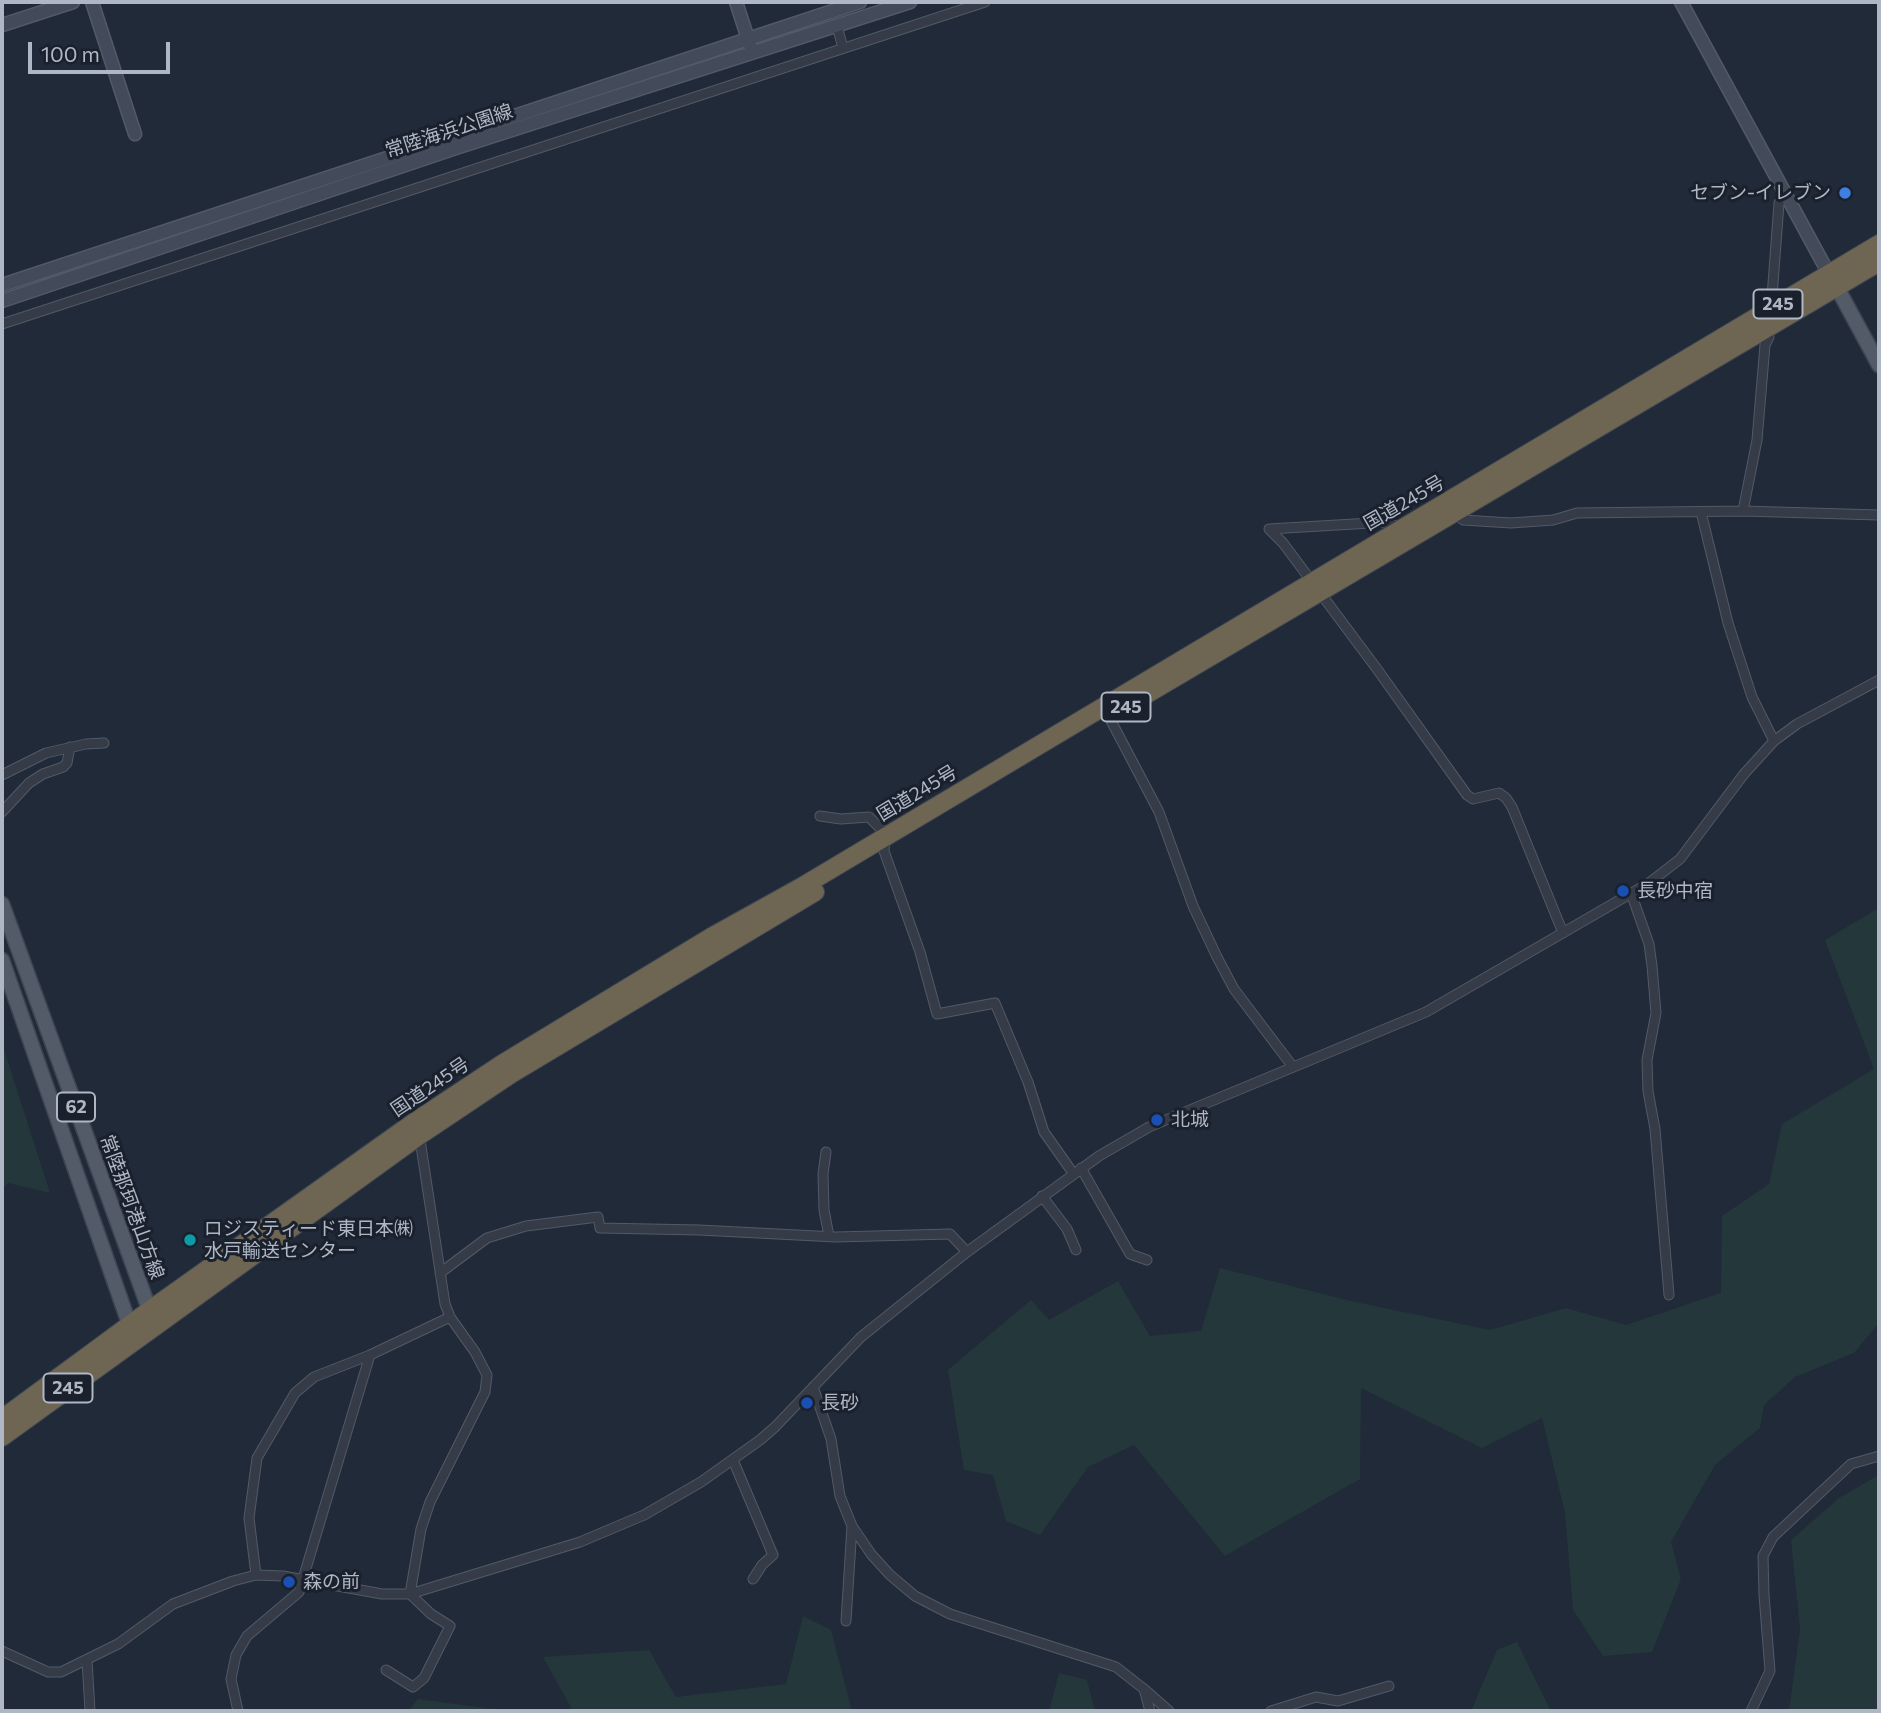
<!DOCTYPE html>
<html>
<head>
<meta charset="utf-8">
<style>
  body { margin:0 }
  #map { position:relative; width:1881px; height:1713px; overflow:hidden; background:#212a38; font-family:Commissioner,sans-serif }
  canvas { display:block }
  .frame { position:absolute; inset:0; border:4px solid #afb7c5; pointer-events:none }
  .scale { position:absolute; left:28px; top:42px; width:142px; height:32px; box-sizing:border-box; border:4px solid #afb7c5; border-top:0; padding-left:9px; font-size:21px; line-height:24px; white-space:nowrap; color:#afb7c5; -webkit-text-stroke:5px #1a212d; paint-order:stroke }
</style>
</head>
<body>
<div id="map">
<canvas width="1881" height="1713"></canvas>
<div class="frame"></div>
<div class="scale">100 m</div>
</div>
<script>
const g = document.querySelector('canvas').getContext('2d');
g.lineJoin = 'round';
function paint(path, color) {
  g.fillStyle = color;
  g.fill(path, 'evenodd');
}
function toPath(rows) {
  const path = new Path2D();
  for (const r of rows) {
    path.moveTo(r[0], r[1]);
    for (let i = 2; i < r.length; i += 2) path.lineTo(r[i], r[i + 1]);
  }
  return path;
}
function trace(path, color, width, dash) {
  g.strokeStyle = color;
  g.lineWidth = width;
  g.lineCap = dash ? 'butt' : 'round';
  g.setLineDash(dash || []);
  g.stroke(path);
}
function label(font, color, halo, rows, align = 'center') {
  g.font = font + ' Commissioner,"Noto Sans JP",sans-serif';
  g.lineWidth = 6;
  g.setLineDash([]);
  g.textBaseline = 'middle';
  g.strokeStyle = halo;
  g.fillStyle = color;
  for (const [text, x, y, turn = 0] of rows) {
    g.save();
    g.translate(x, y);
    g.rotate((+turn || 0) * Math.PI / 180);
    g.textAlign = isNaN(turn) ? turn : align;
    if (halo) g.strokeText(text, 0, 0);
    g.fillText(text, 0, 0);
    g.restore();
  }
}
const green = toPath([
  [1879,908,1879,1323,1854,1353,1795,1377,1764,1405,1760,1428,1715,1465,1671,1542,1681,1579,1652,1652,1603,1656,1573,1610,1565,1513,1542,1418,1482,1448,1361,1388,1360,1479,1225,1556,1134,1445,1088,1467,1040,1535,1006,1521,993,1475,964,1470,948,1370,1031,1300,1049,1320,1118,1281,1150,1336,1201,1331,1220,1268,1351,1301,1490,1330,1566,1308,1626,1325,1721,1293,1722,1216,1769,1184,1782,1124,1874,1069,1825,940],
  [2,1043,50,1193,8,1183,2,1189],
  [1879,1475,1879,1711,1789,1711,1800,1629,1791,1540,1839,1498],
  [803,1616,831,1630,852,1711,573,1711,543,1657,649,1650,676,1697,786,1684],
  [1517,1642,1551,1711,1471,1711,1497,1650],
  [1059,1673,1087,1680,1095,1711,1049,1711],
  [418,1699,493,1709,495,1711,408,1711]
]);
const street = toPath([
  [837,26,843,48],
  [1772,297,1779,203,1787,194],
  [2,324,985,2],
  [1743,511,1757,440,1765,345,1769,337],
  [1701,512,1728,623,1752,697,1774,741],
  [1457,513,1463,520,1511,523,1553,520,1577,513,1743,511,1879,515],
  [1269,529,1283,543,1377,669,1467,795,1473,799,1499,793,1506,798,1512,807,1563,933],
  [1269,529,1388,522,1399,529],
  [1109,717,1159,812,1193,906,1217,957,1234,989,1293,1067],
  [2,775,46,753,86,744,104,743],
  [2,812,29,783,43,774,63,767,67,763,70,747],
  [820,816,841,819,869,817,882,830,885,837,884,851,920,952,937,1014,995,1003,1028,1082,1044,1132,1073,1173],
  [1631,893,1649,944,1652,966,1656,1013,1647,1060,1648,1091,1655,1129,1669,1295],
  [826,1152,823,1174,824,1210,829,1236],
  [1081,1168,1130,1254,1147,1260],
  [1042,1196,1067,1229,1076,1250],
  [440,1273,487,1238,526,1226,598,1217,600,1228,699,1230,836,1237,950,1234,967,1252],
  [813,1387,831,1439,840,1496,852,1526,871,1554,890,1575,915,1596,950,1614,1116,1667,1144,1689,1150,1711],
  [733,1460,773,1555,762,1565,753,1579],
  [256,1575,249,1518,257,1458,295,1393,314,1377,370,1355],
  [846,1621,852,1526],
  [2,1651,48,1672,61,1672,118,1644,173,1604,233,1581,256,1575,283,1576,382,1594,410,1594,580,1542,644,1515,701,1482,760,1440,775,1427,861,1337,967,1252,1099,1156,1149,1127,1426,1012,1649,883,1680,859,1744,774,1774,741,1797,724,1879,680],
  [87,1660,90,1711],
  [386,1670,413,1687,424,1678,450,1626,431,1614,410,1594,421,1529,430,1502,485,1392,487,1375,475,1352,450,1317,445,1304,419,1133],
  [1144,1689,1169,1711],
  [238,1711,231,1679,236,1655,247,1636,299,1592,370,1355,450,1317],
  [1271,1711,1316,1697,1338,1701,1389,1686],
  [1751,1711,1770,1671,1764,1595,1763,1556,1773,1537,1851,1464,1879,1456]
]);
const secondary = toPath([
  [92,2,135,134],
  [736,2,750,45],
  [1681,2,1829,274],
  [2,25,73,2],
  [2,285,860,2],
  [2,301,456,148,910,2]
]);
const primary = toPath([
  [1833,280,1879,365],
  [2,904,152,1317],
  [2,960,132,1332]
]);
const highway = toPath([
  [1125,707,1879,262],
  [2,1419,150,1310,413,1123,502,1064,713,936,803,886,1879,244],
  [2,1437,420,1135,511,1074,815,892]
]);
const markers = [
  [1845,193,7,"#3f7fe0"],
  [1623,891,7,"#1a4fb4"],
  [1157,1120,7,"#1a4fb4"],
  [190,1240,7,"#0f9aa8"],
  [807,1403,7,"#1a4fb4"],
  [289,1582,7,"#1a4fb4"]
];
const shields = [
  [1778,304,49],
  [1126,707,49],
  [76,1107,38],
  [68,1388,49]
];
const shieldNames = [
  ["245",1778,304],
  ["245",1126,707],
  ["62",76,1107],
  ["245",68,1388]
];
const streetNames = [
  ["常陸海浜公園線",449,131,-18],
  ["国道245号",1404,503,-30],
  ["国道245号",917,793,-31],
  ["国道245号",430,1087,-34],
  ["常陸那珂港山方線",132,1207,70]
];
const poiNames = [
  ["セブン-イレブン",1831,193,"right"],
  ["長砂中宿",1637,891],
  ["北城",1171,1120],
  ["ロジスティード東日本㈱",204,1229],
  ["水戸輸送センター",204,1251],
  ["長砂",821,1403],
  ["森の前",303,1582]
];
paint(green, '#24373a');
trace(street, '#525a66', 11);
trace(secondary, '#525a66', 15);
trace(primary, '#3e4552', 17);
trace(highway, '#3f4753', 20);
trace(street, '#353c48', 9);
trace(secondary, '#434b5b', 12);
trace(primary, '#535b69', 14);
trace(highway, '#6e6552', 18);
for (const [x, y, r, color] of markers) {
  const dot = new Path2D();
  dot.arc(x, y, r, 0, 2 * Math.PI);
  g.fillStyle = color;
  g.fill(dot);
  trace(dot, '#1a212d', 2.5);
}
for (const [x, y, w] of shields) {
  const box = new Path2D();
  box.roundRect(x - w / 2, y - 14.5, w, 29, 5);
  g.fillStyle = '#1a212d';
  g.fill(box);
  trace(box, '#afb7c5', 2);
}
label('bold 18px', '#afb7c5', null, shieldNames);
label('19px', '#afb7c5', '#1a212d', streetNames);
label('19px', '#afb7c5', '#1a212d', poiNames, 'left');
</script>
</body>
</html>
